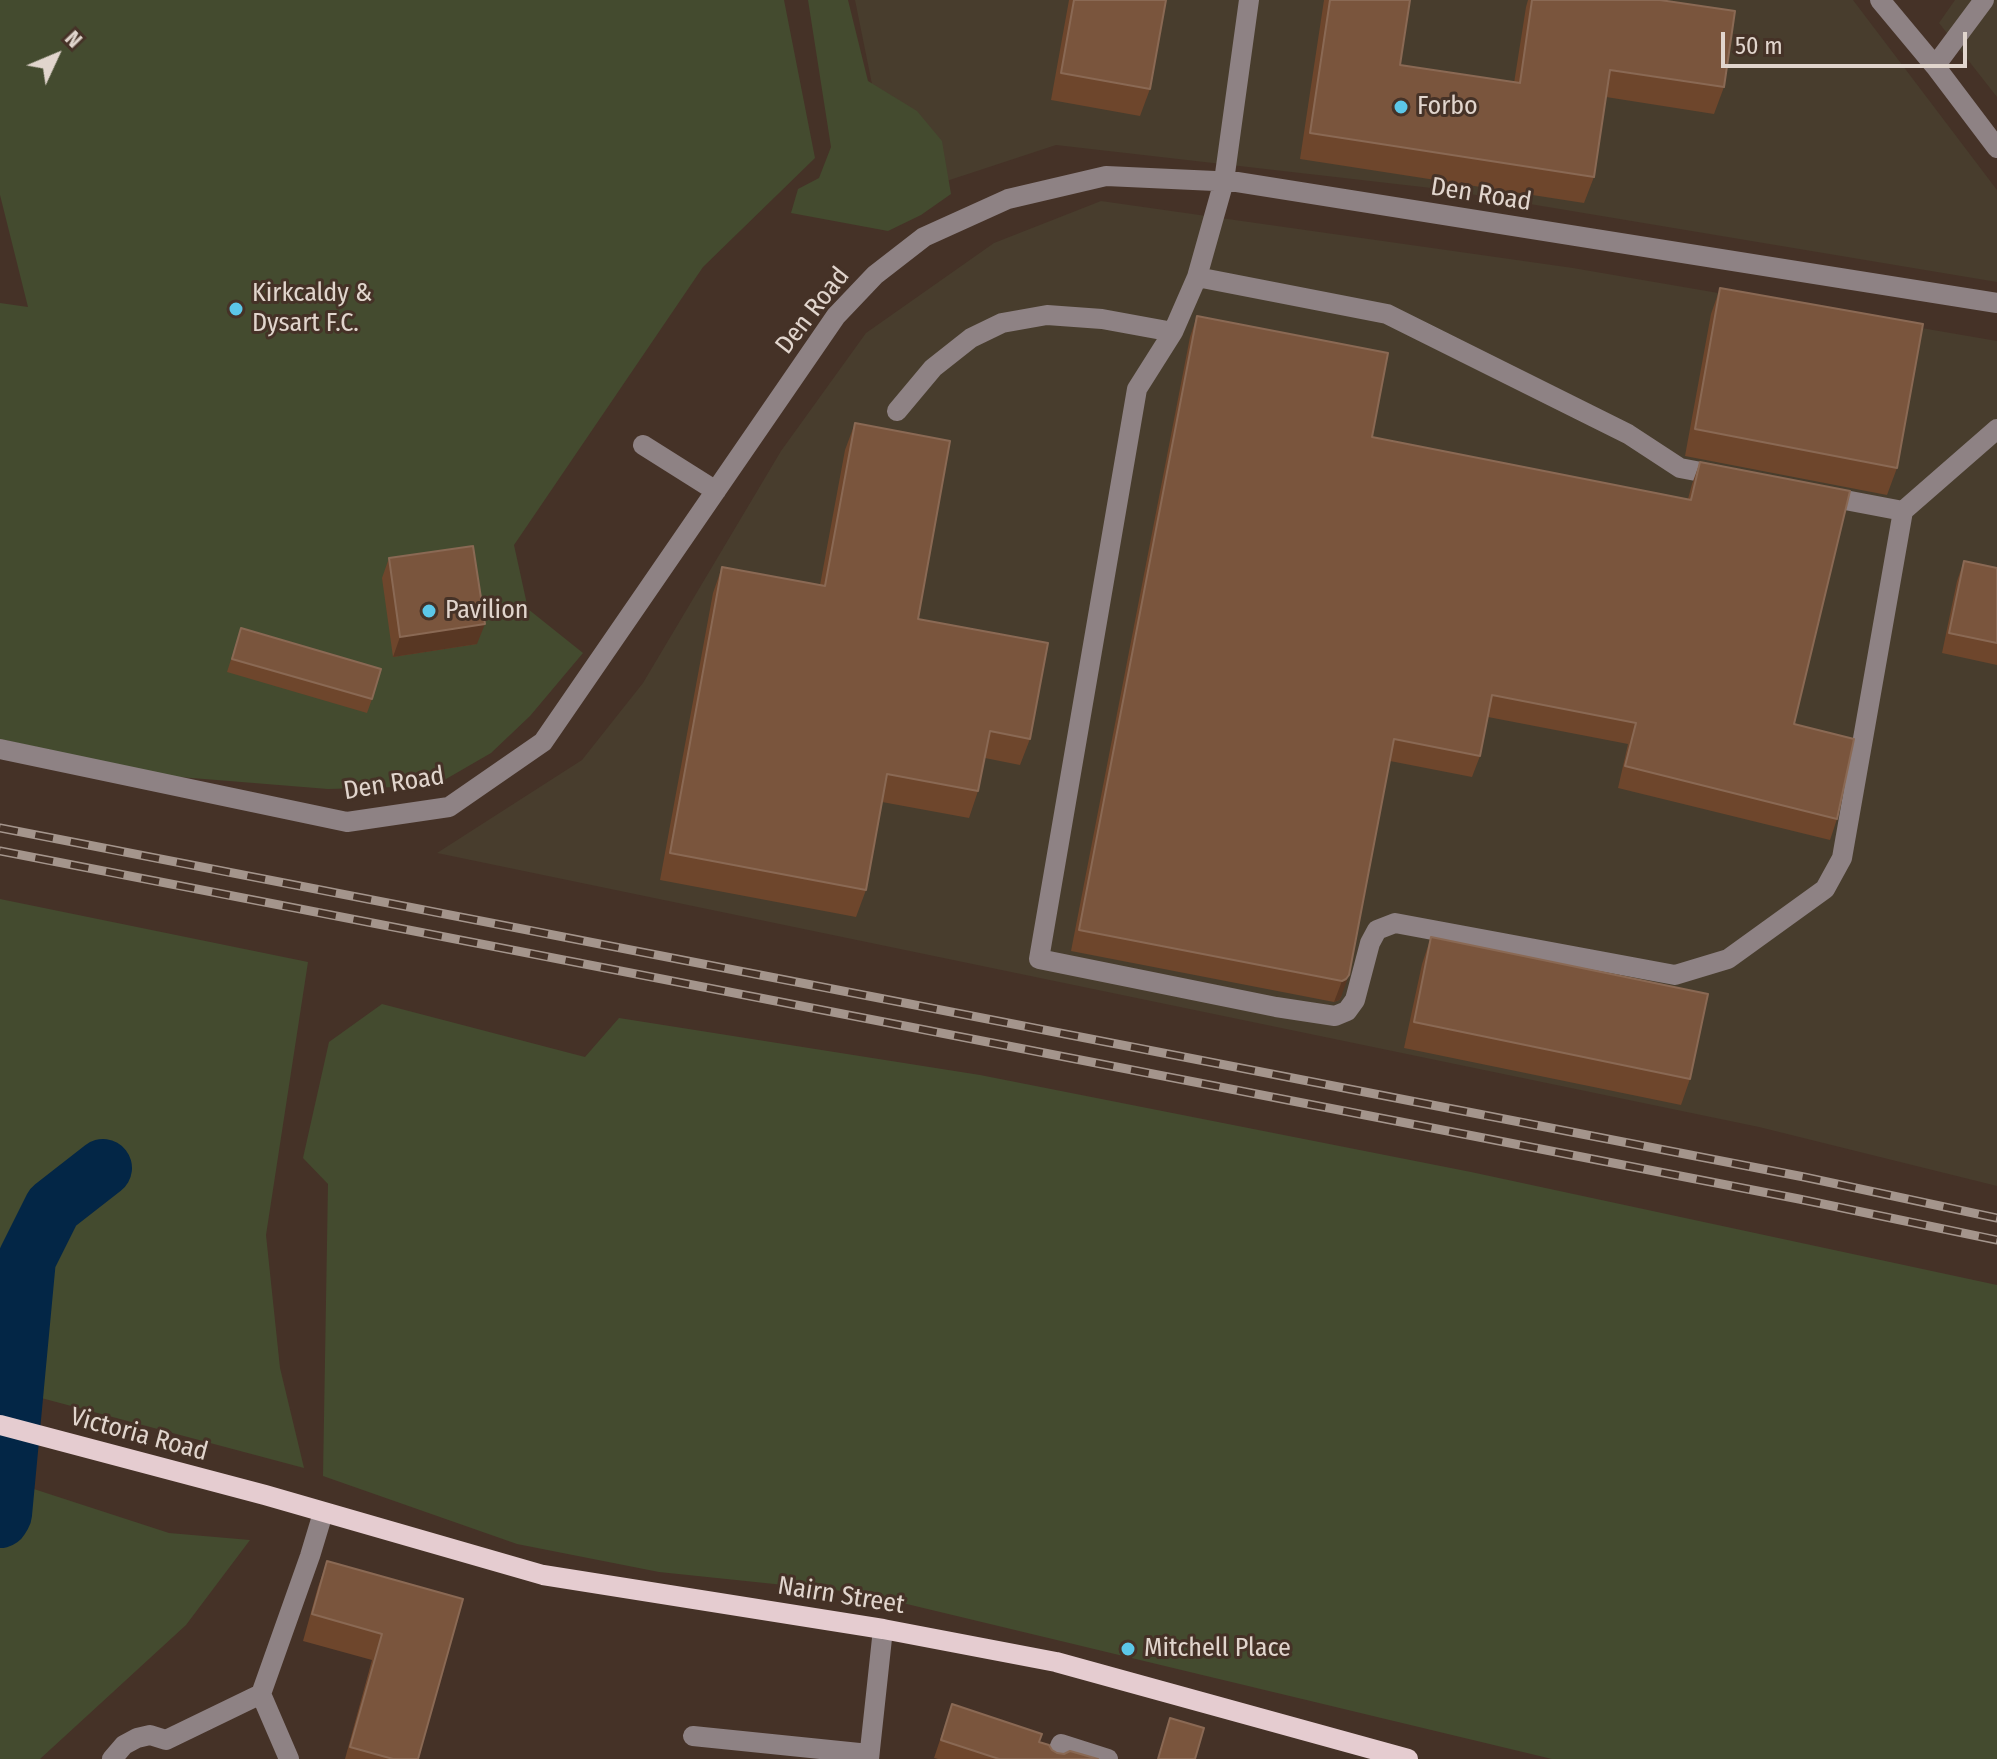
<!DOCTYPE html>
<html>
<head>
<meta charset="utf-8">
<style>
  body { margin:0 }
  #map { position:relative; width:1997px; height:1759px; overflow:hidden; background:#453227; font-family:"Fira Sans Condensed",sans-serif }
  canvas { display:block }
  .north { position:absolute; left:16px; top:16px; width:80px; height:80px; -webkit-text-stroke:6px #453227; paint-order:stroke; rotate:46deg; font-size:22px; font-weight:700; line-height:32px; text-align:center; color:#e1d5cd }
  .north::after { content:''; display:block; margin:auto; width:28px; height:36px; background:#e1d5cd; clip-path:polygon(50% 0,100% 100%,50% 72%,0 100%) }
  .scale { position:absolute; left:1721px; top:32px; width:246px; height:36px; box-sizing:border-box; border:4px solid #e1d5cd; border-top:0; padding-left:10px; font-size:24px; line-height:28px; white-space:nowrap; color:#e1d5cd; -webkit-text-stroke:6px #453227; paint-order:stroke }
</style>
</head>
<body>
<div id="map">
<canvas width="1997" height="1759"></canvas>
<div class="north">N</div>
<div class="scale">50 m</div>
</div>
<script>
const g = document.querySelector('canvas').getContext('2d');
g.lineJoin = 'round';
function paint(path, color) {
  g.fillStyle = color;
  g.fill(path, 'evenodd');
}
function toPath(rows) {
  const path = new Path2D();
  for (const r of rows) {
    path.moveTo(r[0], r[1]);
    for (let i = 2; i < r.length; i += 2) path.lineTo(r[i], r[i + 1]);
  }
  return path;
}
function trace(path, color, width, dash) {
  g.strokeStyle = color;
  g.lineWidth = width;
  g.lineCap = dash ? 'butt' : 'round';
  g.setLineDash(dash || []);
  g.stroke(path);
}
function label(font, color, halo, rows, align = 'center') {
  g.font = font + ' "Fira Sans Condensed",sans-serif';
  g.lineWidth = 6;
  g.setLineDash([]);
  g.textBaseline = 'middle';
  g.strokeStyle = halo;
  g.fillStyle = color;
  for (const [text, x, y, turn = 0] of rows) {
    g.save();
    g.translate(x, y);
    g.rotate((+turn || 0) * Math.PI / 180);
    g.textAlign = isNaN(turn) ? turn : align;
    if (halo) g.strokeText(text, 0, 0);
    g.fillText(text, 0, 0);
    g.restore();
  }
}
const commercial = toPath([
  [855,0,1853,0,1997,190,1997,282,1440,189,1056,145,895,198],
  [1955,0,1997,0,1997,97,1939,23],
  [1101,201,1573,268,1997,341,1997,1186,1759,1127,437,853,582,760,643,683,781,451,866,333,994,243]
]);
const green = toPath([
  [0,0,784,0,815,158,703,267,514,545,528,609,583,653,530,716,491,753,434,786,328,789,167,776,0,739,0,303,28,307,0,195],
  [808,0,848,0,868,81,917,111,942,141,951,194,921,215,888,231,791,213,798,189,819,178,831,147],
  [0,899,308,962,266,1235,280,1368,304,1468,0,1387],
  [382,1004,585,1057,619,1018,980,1075,1471,1172,1997,1285,1997,1759,1552,1759,861,1593,659,1572,517,1544,323,1476,328,1184,303,1158,329,1042],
  [0,1478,169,1533,250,1540,186,1625,40,1759,0,1759]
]);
const river = toPath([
  [0,1519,3,1514,27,1259,53,1207,103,1168]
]);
const minor = toPath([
  [1880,0,1935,66,1997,148],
  [1935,66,1984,0],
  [1197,277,1387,314,1628,434,1680,468,1722,476],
  [1173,332,1197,277,1224,181,1249,0],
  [897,411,933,368,971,338,1002,323,1047,315,1102,319,1173,332,1137,389,1039,959,1276,1007,1335,1016,1347,1011,1355,1000,1370,943,1377,930,1395,923,1675,975,1728,959,1825,889,1842,858,1903,511,1997,429],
  [643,445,716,491],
  [1824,496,1903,511],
  [0,749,347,822,449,807,543,742,836,316,875,275,924,237,1008,199,1106,176,1237,182,1997,303],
  [693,1736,869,1754],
  [112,1759,124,1745,137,1738,150,1735,166,1740,261,1694],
  [289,1759,261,1694,310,1556,323,1513],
  [869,1759,883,1629],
  [1055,1759,1061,1744,1108,1759]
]);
const major = toPath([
  [0,1425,265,1495,543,1575,883,1629,1056,1662,1408,1759]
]);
const rail = toPath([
  [0,828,1804,1177,1997,1218],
  [0,851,1799,1199,1997,1240]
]);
const wall = toPath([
  [1069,0,1166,0,1150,89,1140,116,1051,100],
  [1324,0,1410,0,1400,65,1514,83,1526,7,1528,0,1660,0,1724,87,1714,114,1606,97,1594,177,1584,203,1300,159],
  [1720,288,1897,468,1887,495,1685,456,1711,314],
  [1197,316,1372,437,1688,499,1692,484,1700,462,1794,724,1837,819,1830,840,1618,788,1628,744,1488,717,1480,756,1472,777,1390,761,1341,997,1339,1000,1334,1002,1071,951,1190,337],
  [855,423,918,619,1030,739,1020,765,985,758,978,791,969,818,882,802,866,890,856,917,660,880,713,593,722,567,820,585,845,450],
  [389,558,477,644,393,657,382,578],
  [1964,561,1997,568,1997,665,1942,653,1957,581],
  [241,628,372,699,367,713,227,672],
  [1431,937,1690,1079,1681,1105,1404,1048,1422,964],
  [327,1561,463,1599,418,1759,345,1759,372,1660,303,1641,318,1587],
  [952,1704,1039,1742,1057,1753,1098,1759,938,1759,934,1758]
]);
const shadedWall = toPath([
  [485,624,477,644,393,657,400,637],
  [1349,975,1341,997,1339,1000,1334,1002,1342,981]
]);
const building = toPath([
  [1074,0,1166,0,1150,89,1061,73,1074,0],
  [1330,0,1410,0,1400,65,1520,83,1532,0,1660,0,1735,11,1724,87,1610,70,1594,177,1310,133,1330,0],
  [1720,288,1923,324,1897,468,1695,429,1720,288],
  [1197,316,1388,353,1372,437,1691,500,1700,462,1850,491,1794,724,1854,739,1837,819,1625,766,1636,723,1492,695,1480,756,1394,739,1349,975,1346,979,1342,981,1079,930,1197,316],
  [855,423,950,441,918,619,1048,643,1030,739,990,731,978,791,887,774,866,890,670,853,722,567,825,586,855,423],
  [473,546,485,624,400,637,389,558,473,546],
  [1964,561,1997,568,1997,643,1949,633,1964,561],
  [241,628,381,669,372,699,232,659,241,628],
  [1431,937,1708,994,1690,1079,1414,1022,1431,937],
  [327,1561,463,1599,418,1759,393,1759,350,1747,382,1634,312,1614,327,1561],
  [952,1704,1042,1734,1039,1742,1049,1745,1052,1750,1057,1753,1064,1754,1070,1751,1098,1759,999,1759,941,1740,952,1704],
  [1170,1718,1204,1728,1195,1759,1158,1759,1170,1718]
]);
const markers = [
  [1401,107,8,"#5cc7e8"],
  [236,309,8,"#5cc7e8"],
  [429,611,8,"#5cc7e8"],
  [1128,1649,8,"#5cc7e8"]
];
const poiNames = [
  ["Forbo",1417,107],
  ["Kirkcaldy &",252,294],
  ["Dysart F.C.",252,324],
  ["Pavilion",445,611],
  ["Mitchell Place",1144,1649]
];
const streetNames = [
  ["Den Road",1481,195,9],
  ["Den Road",813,311,-52],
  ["Den Road",394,784,-9],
  ["Victoria Road",139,1435,15],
  ["Nairn Street",841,1596,9]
];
paint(commercial, '#483d2d');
paint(green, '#444b2f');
trace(river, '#032646', 58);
trace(minor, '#8e8284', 20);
trace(major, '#e5ccd0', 20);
trace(rail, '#a4958c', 9);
trace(rail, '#453227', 6, [18]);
paint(wall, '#6e462c');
paint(shadedWall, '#583723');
paint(building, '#7a553d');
trace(building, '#8a6954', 2);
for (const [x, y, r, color] of markers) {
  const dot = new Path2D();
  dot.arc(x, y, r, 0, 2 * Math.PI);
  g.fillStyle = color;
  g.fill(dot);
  trace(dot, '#453227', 3);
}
label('26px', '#e1d5cd', '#453227', poiNames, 'left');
label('26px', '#e1d5cd', '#453227', streetNames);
</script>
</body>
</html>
